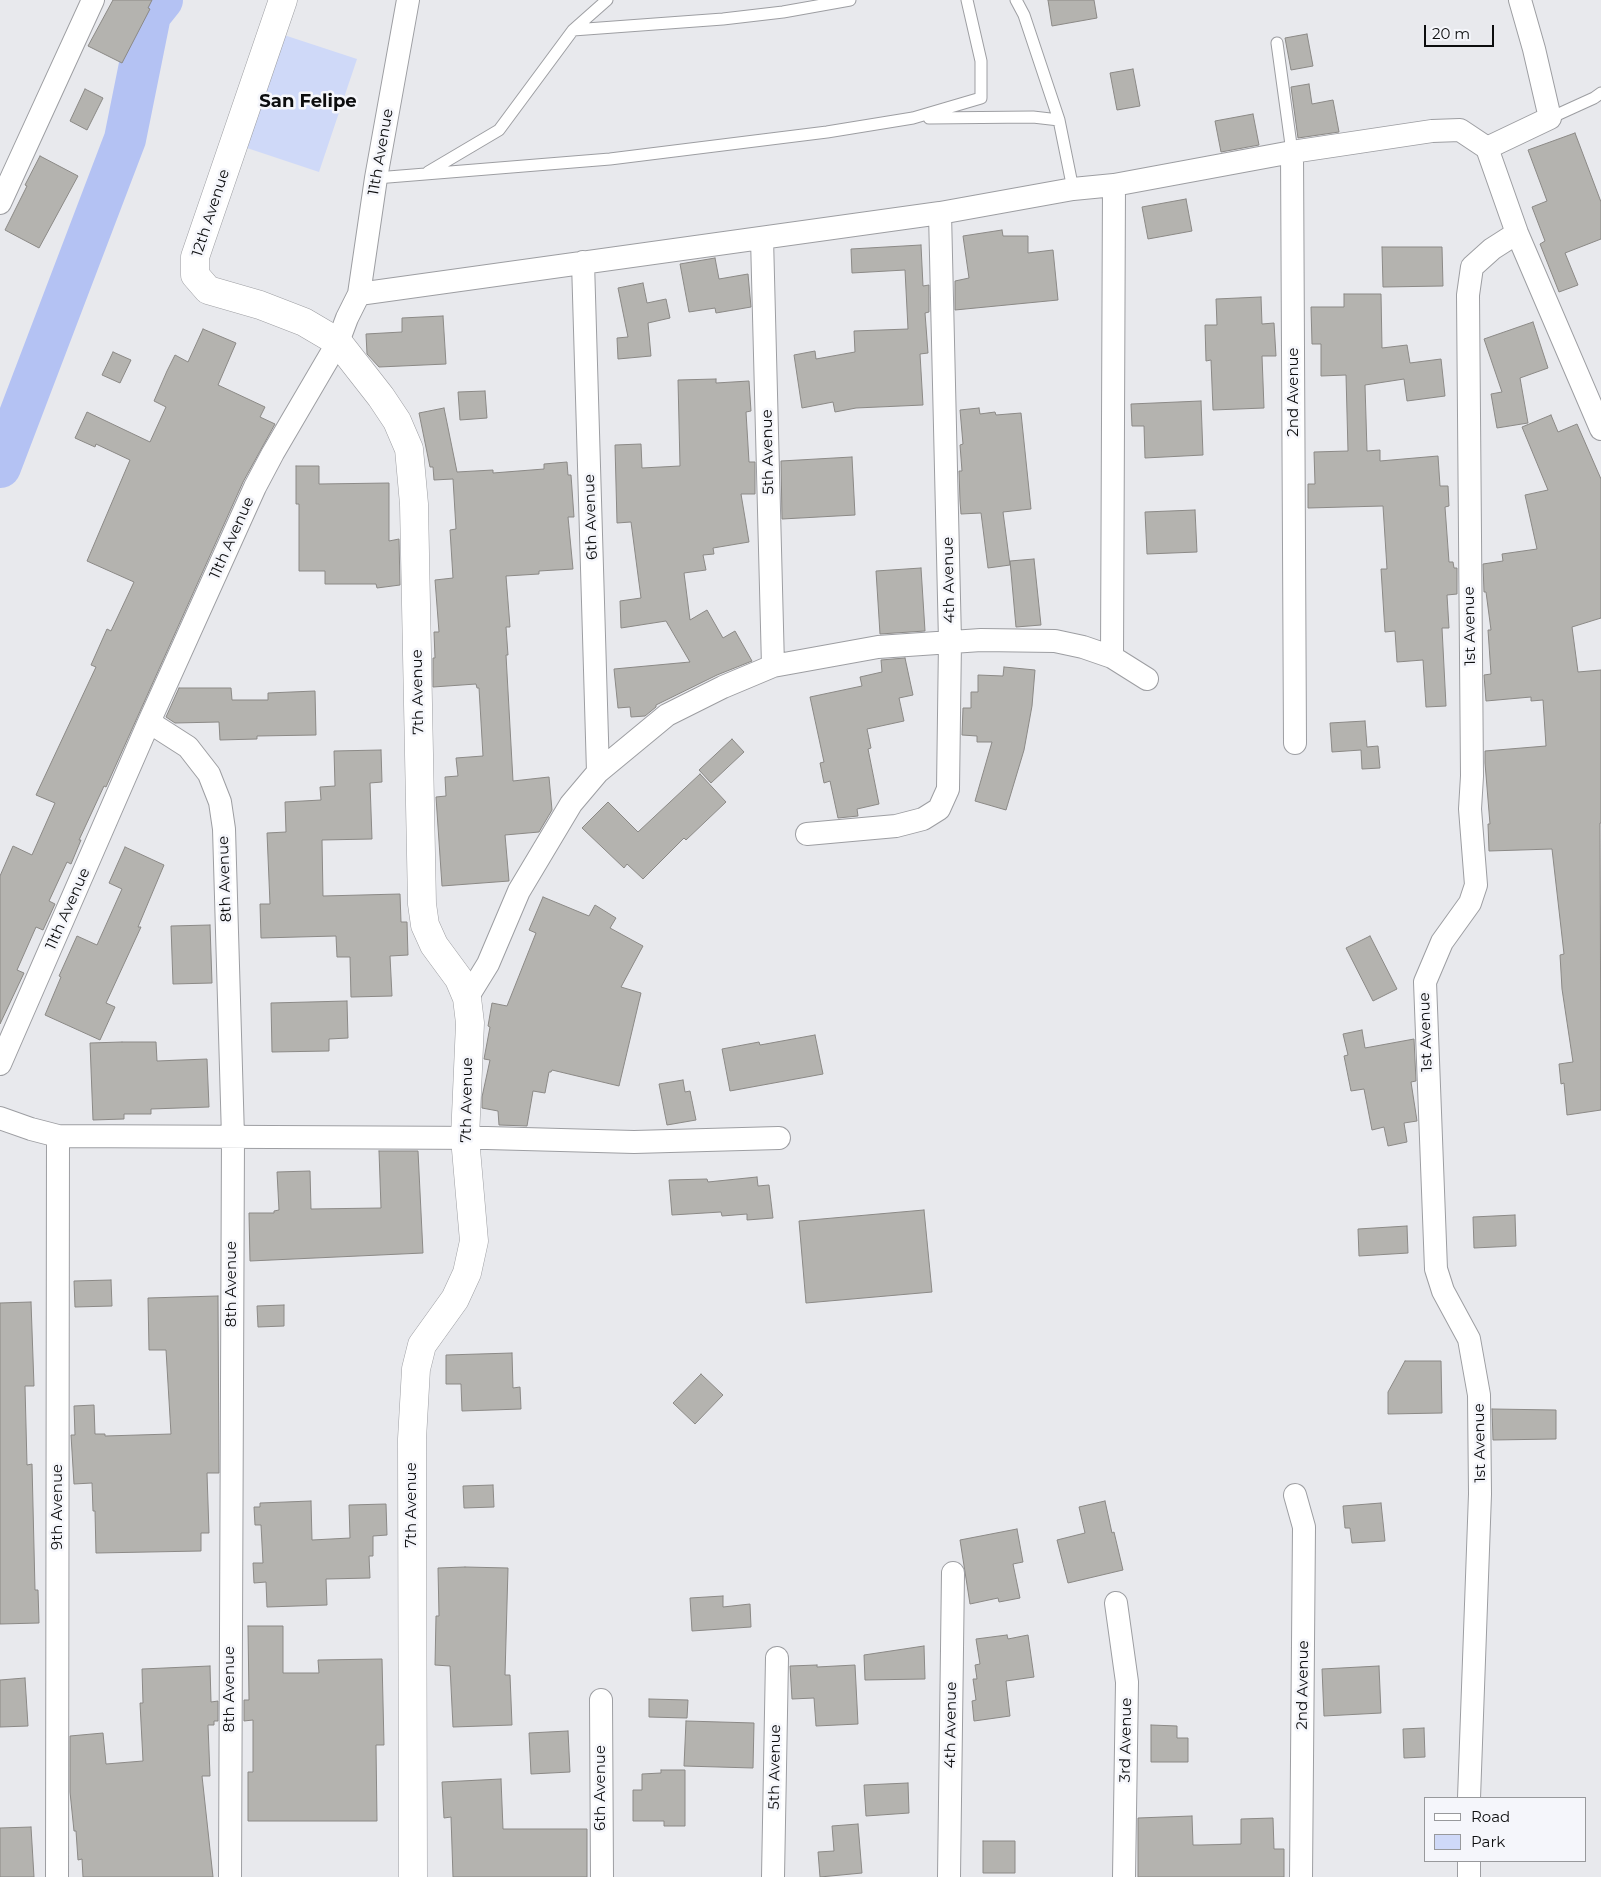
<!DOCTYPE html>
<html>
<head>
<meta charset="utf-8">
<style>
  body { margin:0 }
  #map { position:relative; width:1601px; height:1877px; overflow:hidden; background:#e8e9ed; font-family:Montserrat,sans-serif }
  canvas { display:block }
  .legend { position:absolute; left:1424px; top:1797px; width:162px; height:65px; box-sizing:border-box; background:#f5f6fb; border:1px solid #98999c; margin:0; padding:6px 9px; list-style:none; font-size:15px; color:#0c0d0e }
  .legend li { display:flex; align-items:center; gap:10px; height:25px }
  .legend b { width:25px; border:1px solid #98999c }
  .scale { position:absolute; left:1424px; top:25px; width:70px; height:22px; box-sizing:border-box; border:2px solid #0c0d0e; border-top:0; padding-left:6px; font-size:15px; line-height:18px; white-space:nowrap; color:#0c0d0e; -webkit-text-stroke:4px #f5f6fb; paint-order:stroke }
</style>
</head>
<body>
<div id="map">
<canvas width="1601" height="1877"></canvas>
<ul class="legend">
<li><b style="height:6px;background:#fff"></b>Road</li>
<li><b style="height:14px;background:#cfd9f8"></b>Park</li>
</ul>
<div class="scale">20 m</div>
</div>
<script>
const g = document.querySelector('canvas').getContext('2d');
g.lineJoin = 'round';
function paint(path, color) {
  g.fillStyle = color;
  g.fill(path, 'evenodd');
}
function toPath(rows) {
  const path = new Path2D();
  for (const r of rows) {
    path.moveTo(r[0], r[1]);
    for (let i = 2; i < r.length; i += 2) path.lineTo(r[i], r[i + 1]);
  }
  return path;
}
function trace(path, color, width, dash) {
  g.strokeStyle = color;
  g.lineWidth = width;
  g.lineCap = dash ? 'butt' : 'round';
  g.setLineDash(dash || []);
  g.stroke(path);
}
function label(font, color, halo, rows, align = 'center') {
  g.font = font + ' Montserrat,sans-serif';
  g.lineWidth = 5;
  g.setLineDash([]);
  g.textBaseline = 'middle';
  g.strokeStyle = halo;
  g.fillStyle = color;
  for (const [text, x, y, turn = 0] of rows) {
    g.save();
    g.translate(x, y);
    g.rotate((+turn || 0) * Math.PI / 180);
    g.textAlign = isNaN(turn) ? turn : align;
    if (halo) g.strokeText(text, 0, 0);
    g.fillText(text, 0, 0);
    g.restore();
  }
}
const green = toPath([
  [284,35,357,59,319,172,247,148]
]);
const river = toPath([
  [0,467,125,139,150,15,162,0]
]);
const building = toPath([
  [113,0,152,0,148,8,150,9,122,63,88,46,113,0],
  [1048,0,1094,0,1097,18,1052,26,1048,0],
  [1307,34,1313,66,1291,70,1285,38,1307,34],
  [1133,69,1140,106,1117,110,1110,73,1133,69],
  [1309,84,1312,104,1333,100,1339,132,1298,138,1291,87,1309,84],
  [85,89,103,98,87,130,70,121,85,89],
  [1253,114,1259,145,1221,152,1215,121,1253,114],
  [1575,133,1601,202,1601,239,1565,253,1578,285,1559,292,1540,244,1545,241,1532,207,1547,201,1528,150,1575,133],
  [40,156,78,176,39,248,5,230,27,186,25,185,40,156],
  [1186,199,1192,231,1148,239,1142,207,1186,199],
  [1002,230,1003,236,1028,236,1028,253,1053,250,1058,300,955,310,955,281,969,278,963,236,1002,230],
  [921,245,923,286,929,285,929,312,925,313,928,353,920,354,923,405,856,408,835,412,833,402,802,408,794,355,815,351,816,359,855,352,854,331,908,329,905,270,852,273,851,249,921,245],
  [1382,247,1442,247,1443,286,1383,287,1382,247],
  [715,258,719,279,748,274,751,307,716,313,715,308,689,312,680,264,715,258],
  [643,283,647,303,666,299,670,318,648,323,651,356,618,359,617,338,628,337,618,288,643,283],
  [1344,294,1381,294,1382,348,1407,345,1410,363,1441,359,1445,396,1407,401,1404,379,1365,385,1367,451,1380,450,1380,461,1438,456,1440,486,1448,486,1449,506,1445,507,1449,562,1453,562,1454,568,1457,568,1457,594,1447,595,1449,628,1442,628,1446,706,1426,707,1423,660,1397,662,1395,631,1385,632,1381,569,1387,569,1383,506,1308,508,1308,484,1315,484,1314,452,1348,451,1346,375,1321,376,1321,344,1312,344,1311,307,1344,307,1344,294],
  [1261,297,1262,324,1274,323,1276,356,1262,356,1264,408,1213,410,1211,360,1206,361,1205,325,1217,325,1216,299,1261,297],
  [443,316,446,364,379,367,367,354,366,334,402,332,402,318,443,316],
  [1533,322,1548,368,1520,378,1528,423,1497,428,1491,394,1502,392,1484,339,1533,322],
  [203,329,236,343,218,385,265,407,260,417,275,424,243,482,106,787,104,786,79,840,81,840,71,864,67,862,49,901,55,904,43,930,36,927,17,970,24,973,0,1024,0,876,13,846,32,855,55,803,36,795,96,667,91,665,107,629,111,631,134,582,87,561,130,460,96,444,95,447,75,438,87,412,150,442,166,407,154,401,167,371,175,355,188,362,203,329],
  [113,352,131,360,120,383,102,375,113,352],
  [716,379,716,383,749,381,751,411,746,412,749,462,755,462,755,494,741,494,749,542,713,548,714,554,703,555,706,570,684,573,690,620,707,610,723,638,735,631,752,661,717,675,656,705,656,707,645,716,631,717,630,707,618,708,614,669,690,662,666,621,621,628,620,601,641,598,631,522,617,523,615,445,641,444,642,468,680,466,678,380,716,379],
  [485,391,487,418,460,420,458,392,485,391],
  [1201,401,1203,455,1145,458,1144,426,1132,426,1131,404,1201,401],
  [444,408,457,472,493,470,493,473,544,469,544,464,567,462,568,475,571,475,574,517,568,517,573,569,539,571,539,574,506,576,510,627,506,627,508,655,506,655,513,781,549,777,552,810,539,832,505,835,509,881,442,886,436,797,446,796,445,777,458,776,456,758,483,756,479,688,477,688,476,684,433,687,433,658,435,658,434,632,439,632,435,580,453,578,450,530,456,529,453,479,434,480,433,467,430,467,419,413,444,408],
  [979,408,980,414,995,412,996,415,1021,413,1031,509,1003,512,1010,565,988,568,981,513,961,514,960,501,959,471,962,471,960,445,963,444,960,410,979,408],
  [1551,415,1558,432,1577,424,1601,479,1601,618,1572,627,1578,672,1601,670,1601,823,1600,823,1601,1110,1567,1115,1564,1083,1561,1084,1559,1064,1573,1062,1562,989,1560,955,1564,954,1552,849,1489,851,1488,824,1490,824,1485,763,1485,751,1546,746,1543,700,1531,701,1531,697,1486,701,1484,675,1491,674,1488,630,1491,630,1486,592,1484,592,1483,564,1503,561,1502,554,1537,549,1525,495,1548,490,1522,427,1551,415],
  [852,457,855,515,782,519,781,461,852,457],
  [296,466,319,466,319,484,389,483,389,541,399,539,400,585,377,588,376,584,325,584,325,571,299,571,299,504,296,504,296,466],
  [1195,510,1197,552,1147,554,1145,512,1195,510],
  [1034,559,1041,625,1016,627,1010,561,1034,559],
  [921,568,925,631,880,634,876,571,921,568],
  [905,658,913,695,899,698,904,721,867,729,871,748,868,749,879,804,857,809,858,816,838,818,830,781,824,783,820,763,824,762,810,697,862,686,860,677,882,672,881,660,905,658],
  [1004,667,1035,670,1032,706,1024,750,1006,810,975,801,992,742,977,742,977,736,962,735,963,708,971,708,971,692,978,692,978,675,1003,676,1004,667],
  [179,688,231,688,232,700,268,700,268,693,315,691,316,735,257,736,257,739,220,740,219,722,175,723,166,717,179,688],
  [1365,721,1367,747,1378,746,1380,768,1362,769,1361,750,1332,752,1330,723,1365,721],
  [732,739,744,752,711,783,699,770,732,739],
  [381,750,382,782,370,783,372,839,322,840,323,896,400,894,401,922,407,922,408,955,390,956,392,996,351,997,350,957,337,957,336,936,261,938,260,904,270,904,267,833,286,832,285,802,321,800,320,787,335,786,334,751,381,750],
  [700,774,726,802,686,840,684,838,643,879,627,864,624,868,582,828,608,802,638,832,700,774],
  [125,847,164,865,138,927,141,927,106,1003,115,1007,100,1040,45,1015,61,977,59,976,77,936,97,945,122,889,109,883,125,847],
  [543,897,589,916,595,905,616,918,610,928,643,946,621,987,641,993,619,1086,552,1070,551,1072,549,1072,545,1093,533,1091,527,1126,499,1125,498,1111,482,1108,482,1097,490,1060,484,1059,490,1027,488,1026,492,1003,507,1006,536,933,529,930,543,897],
  [210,925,212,983,173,984,171,926,210,925],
  [1370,936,1397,989,1373,1001,1346,948,1370,936],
  [347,1001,348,1038,329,1039,329,1051,272,1052,271,1003,347,1001],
  [1362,1030,1365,1048,1414,1039,1416,1081,1411,1082,1417,1121,1404,1123,1407,1142,1388,1146,1384,1127,1372,1130,1364,1089,1351,1091,1344,1056,1348,1055,1343,1034,1362,1030],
  [815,1035,823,1074,730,1091,722,1049,759,1042,760,1045,815,1035],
  [122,1042,156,1042,157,1061,207,1059,209,1107,151,1109,151,1114,124,1114,124,1119,93,1120,90,1043,122,1042],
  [683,1080,685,1092,690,1091,696,1120,667,1125,659,1084,683,1080],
  [379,1151,418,1151,423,1253,250,1261,249,1213,274,1213,274,1211,279,1210,277,1172,310,1171,311,1209,381,1208,379,1151],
  [757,1177,758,1186,769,1185,773,1218,747,1220,747,1214,722,1216,721,1212,672,1215,669,1180,707,1179,708,1182,757,1177],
  [924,1210,932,1292,806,1303,799,1221,924,1210],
  [1515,1215,1516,1246,1474,1248,1473,1217,1515,1215],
  [1407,1226,1408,1253,1359,1256,1358,1229,1407,1226],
  [111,1280,112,1306,75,1307,74,1281,111,1280],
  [218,1296,219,1473,207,1473,209,1533,201,1533,201,1551,96,1553,95,1511,93,1511,92,1483,74,1484,71,1435,75,1435,74,1406,94,1405,95,1434,105,1434,105,1436,171,1434,166,1350,149,1350,148,1298,218,1296],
  [31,1302,34,1386,25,1386,27,1465,32,1464,35,1590,38,1590,39,1623,0,1624,0,1303,31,1302],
  [284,1305,284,1326,258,1327,257,1306,284,1305],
  [512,1353,513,1388,520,1387,521,1409,462,1411,461,1384,446,1384,446,1355,512,1353],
  [1405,1361,1441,1361,1442,1413,1388,1414,1388,1392,1405,1361],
  [701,1374,723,1395,695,1424,673,1403,701,1374],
  [1492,1409,1556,1410,1556,1439,1493,1440,1492,1409],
  [493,1485,494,1507,464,1508,463,1486,493,1485],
  [311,1501,312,1540,350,1538,349,1505,386,1504,387,1535,373,1536,373,1556,369,1556,370,1578,326,1579,327,1605,267,1607,266,1582,254,1583,253,1563,263,1563,261,1525,255,1525,254,1507,260,1507,260,1503,311,1501],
  [1105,1501,1112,1533,1114,1532,1123,1570,1068,1583,1057,1540,1085,1533,1079,1507,1105,1501],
  [1381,1503,1385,1541,1352,1543,1350,1528,1345,1528,1343,1506,1381,1503],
  [1017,1529,1023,1562,1013,1564,1020,1598,999,1602,998,1598,970,1604,960,1540,1017,1529],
  [465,1567,508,1568,505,1675,510,1675,512,1725,453,1727,450,1666,435,1665,436,1616,439,1616,438,1568,465,1567],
  [723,1596,723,1607,750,1604,751,1627,692,1631,690,1598,723,1596],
  [248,1626,283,1626,283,1673,319,1673,318,1660,382,1659,384,1745,376,1745,377,1821,248,1821,248,1772,253,1772,253,1720,244,1721,244,1700,249,1700,248,1626],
  [1007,1635,1008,1639,1028,1635,1034,1677,1006,1681,1010,1716,974,1721,972,1701,976,1700,973,1679,977,1679,975,1665,980,1664,976,1639,1007,1635],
  [924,1646,925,1679,865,1680,864,1655,924,1646],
  [817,1665,817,1667,855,1665,858,1724,816,1726,814,1698,792,1699,790,1666,817,1665],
  [210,1666,211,1702,218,1701,218,1721,214,1721,214,1725,208,1725,210,1776,202,1776,213,1877,83,1877,82,1859,78,1860,76,1831,74,1831,70,1792,70,1736,103,1733,106,1764,143,1761,140,1703,143,1703,142,1669,210,1666],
  [1379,1666,1381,1713,1324,1716,1322,1669,1379,1666],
  [25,1678,28,1726,0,1727,0,1680,25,1678],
  [649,1699,688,1700,687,1718,649,1717,649,1699],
  [686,1721,754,1723,753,1768,684,1766,686,1721],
  [1151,1725,1177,1726,1177,1738,1188,1738,1188,1762,1151,1762,1151,1725],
  [1424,1728,1425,1757,1404,1758,1403,1729,1424,1728],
  [568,1731,570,1772,531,1774,529,1733,568,1731],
  [661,1770,685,1770,685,1826,664,1826,664,1821,633,1821,633,1790,642,1790,642,1774,661,1773,661,1770],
  [501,1779,503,1829,587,1829,587,1877,453,1877,451,1817,444,1818,442,1782,501,1779],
  [908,1783,909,1813,866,1816,864,1785,908,1783],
  [1192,1816,1193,1845,1201,1845,1241,1844,1241,1819,1273,1818,1274,1849,1284,1849,1284,1877,1138,1877,1138,1818,1192,1816],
  [858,1824,862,1873,820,1877,818,1852,834,1851,832,1826,858,1824],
  [31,1827,34,1877,0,1877,0,1828,31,1827],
  [983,1841,1015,1841,1015,1873,983,1873,983,1841]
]);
const lane = toPath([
  [1016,0,1024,15,1059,120,1073,189],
  [573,30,723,19,783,12,850,0],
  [1277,43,1292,152],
  [929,118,1033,117,1059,120],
  [1550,118,1594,98,1601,93],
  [428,172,499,130,573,30,607,0],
  [376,178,610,159,827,132,913,118,981,98,981,61,967,0]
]);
const street = toPath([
  [1487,148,1550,118,1534,49,1520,0],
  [1292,152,1295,743],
  [0,203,93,0],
  [762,238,773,666],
  [583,262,598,772],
  [359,294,940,213,1073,189,1114,185,1292,152,1432,131,1460,130,1487,148,1517,233,1601,429],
  [1112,657,1114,185],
  [149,722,188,747,209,774,220,802,224,829,233,1137,230,1877],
  [807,834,896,826,923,819,939,809,948,789,950,641,940,213],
  [467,998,488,964,519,891,571,804,598,772,667,715,723,687,773,666,878,647,981,640,1055,641,1083,647,1112,657,1147,679],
  [0,1064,149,722,255,487,273,453,338,342,347,318,359,294,376,178,408,0],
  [0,1118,31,1129,58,1136,487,1138,634,1142,779,1138],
  [1295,1495,1304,1527,1301,1877],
  [1116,1603,1127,1682,1124,1877],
  [601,1700,602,1877],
  [1469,1798,1480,1494,1479,1395,1469,1339,1443,1291,1436,1269,1425,982,1442,942,1470,903,1476,885,1470,809,1472,776,1468,295,1472,267,1492,249,1517,233],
  [1469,1861,1469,1877],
  [57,1877,58,1136],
  [773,1877,777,1658],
  [949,1877,953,1573]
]);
const secondary = toPath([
  [283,0,195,257,195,275,208,290,260,305,304,322,338,342,381,397,397,421,409,449,414,504,422,904,425,925,434,945,459,979,467,998,470,1023,465,1138,474,1241,467,1273,455,1299,422,1345,416,1369,412,1439,413,1877]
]);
const streetNames = [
  ["11th Avenue",381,152,-80],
  ["12th Avenue",211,213,-72],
  ["2nd Avenue",1294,392,-90],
  ["5th Avenue",768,452,-91],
  ["6th Avenue",591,517,-92],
  ["11th Avenue",232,538,-66],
  ["4th Avenue",949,580,-91],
  ["1st Avenue",1470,626,-91],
  ["7th Avenue",418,692,-91],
  ["8th Avenue",225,879,-92],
  ["11th Avenue",68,909,-66],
  ["1st Avenue",1426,1032,-92],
  ["7th Avenue",467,1100,-89],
  ["8th Avenue",232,1284,-90],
  ["1st Avenue",1480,1443,-91],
  ["7th Avenue",412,1505,-90],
  ["9th Avenue",58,1507,-90],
  ["2nd Avenue",1303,1685,-89],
  ["8th Avenue",230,1689,-90],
  ["4th Avenue",951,1725,-89],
  ["3rd Avenue",1126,1740,-89],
  ["5th Avenue",775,1767,-89],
  ["6th Avenue",601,1788,-90]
];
const quarterNames = [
  ["San Felipe",308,102]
];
paint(green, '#cfd9f8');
trace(river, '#b4c2f3', 42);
paint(building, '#b4b3af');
trace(building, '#8b8986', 1);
trace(lane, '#9d9ea2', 13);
trace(street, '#9d9ea2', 24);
trace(secondary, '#9d9ea2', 29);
trace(lane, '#fff', 11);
trace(street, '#fff', 22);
trace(secondary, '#fff', 28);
label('15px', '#0c0d0e', '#f5f6fb', streetNames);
label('bold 18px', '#0c0d0e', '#f5f6fb', quarterNames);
</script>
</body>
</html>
